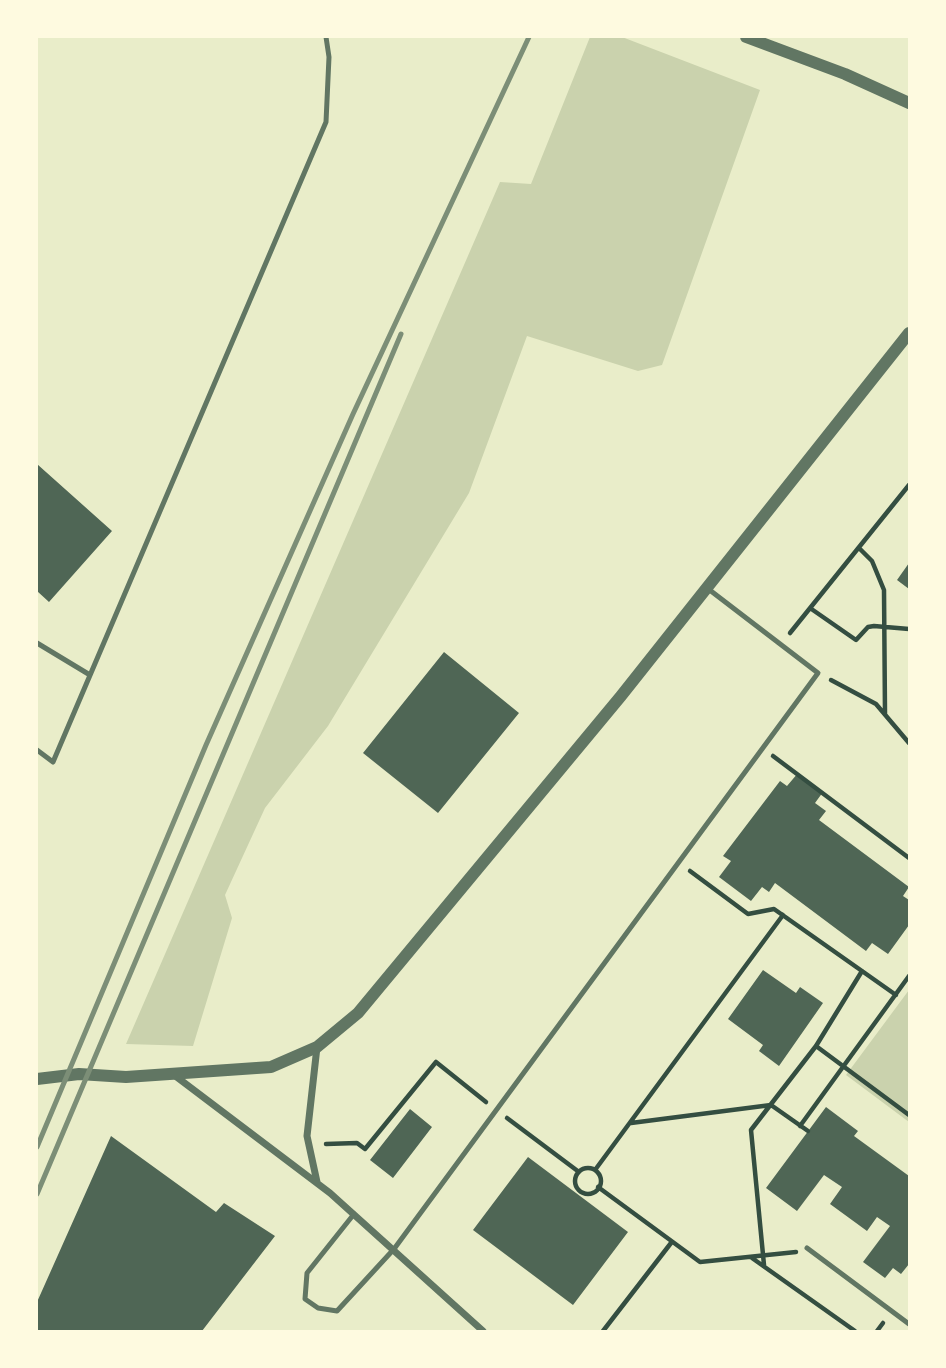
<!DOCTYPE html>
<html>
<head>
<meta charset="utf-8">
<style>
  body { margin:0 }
  #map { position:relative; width:946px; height:1368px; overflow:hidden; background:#e9edc9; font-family:"Alegreya Sans",sans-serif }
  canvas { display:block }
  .frame { position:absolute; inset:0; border:38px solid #fefae0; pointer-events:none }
</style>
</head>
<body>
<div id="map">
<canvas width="946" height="1368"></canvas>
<div class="frame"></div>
</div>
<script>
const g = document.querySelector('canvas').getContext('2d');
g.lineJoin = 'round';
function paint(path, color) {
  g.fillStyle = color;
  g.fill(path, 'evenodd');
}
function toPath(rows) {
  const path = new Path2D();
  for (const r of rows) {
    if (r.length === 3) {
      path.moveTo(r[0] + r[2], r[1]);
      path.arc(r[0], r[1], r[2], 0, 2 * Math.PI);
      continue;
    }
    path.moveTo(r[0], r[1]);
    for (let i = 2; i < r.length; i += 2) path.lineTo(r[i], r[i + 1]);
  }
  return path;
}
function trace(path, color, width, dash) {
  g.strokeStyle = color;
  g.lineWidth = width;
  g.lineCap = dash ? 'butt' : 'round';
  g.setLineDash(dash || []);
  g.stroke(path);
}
const green = toPath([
  [590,37,622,37,760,90,662,365,638,371,527,336,469,493,328,726,265,808,225,895,232,918,193,1046,126,1044,500,182,531,184],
  [909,990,909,1122,846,1075]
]);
const building = toPath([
  [37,464,112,531,49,602,37,591],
  [909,563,909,589,897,580],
  [444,652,519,713,438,813,363,753],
  [798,773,823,792,815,803,826,811,819,820,909,887,903,896,909,900,909,925,888,954,872,943,866,951,775,883,769,892,762,887,751,901,719,877,731,861,723,856,780,781,787,786],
  [763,970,796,993,800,987,823,1003,779,1066,759,1051,763,1045,728,1019],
  [826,1107,858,1131,854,1136,909,1176,909,1264,901,1274,893,1268,885,1278,863,1262,890,1226,877,1217,867,1231,830,1204,842,1187,824,1175,797,1211,766,1188],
  [410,1109,432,1127,393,1178,370,1160],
  [111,1136,216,1212,224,1203,275,1236,202,1331,37,1331,37,1302],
  [528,1157,628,1232,573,1305,473,1230]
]);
const path = toPath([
  [859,548,872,561,884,590,885,714],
  [810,608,856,640,868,627,874,626,909,629],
  [790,633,909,485],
  [831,680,876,704,909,743],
  [773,756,909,858],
  [690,871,748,914,774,909,896,995],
  [816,1046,909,1115],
  [507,1118,579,1172],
  [631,1123,771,1105,808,1131],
  [800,1126,909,976],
  [326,1144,357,1143,365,1149,436,1062,486,1102],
  [588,1181,13],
  [595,1170,783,915],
  [598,1187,700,1262,796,1252],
  [752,1258,855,1331],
  [764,1265,751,1130,816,1046,862,971],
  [603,1331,671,1243],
  [877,1331,883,1323]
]);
const service = toPath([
  [37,643,90,675],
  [37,750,53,762,326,122,329,57,326,37],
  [354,1214,307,1273,305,1299,318,1308,337,1311,394,1249,818,673,707,588],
  [807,1248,909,1324]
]);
const minor = toPath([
  [174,1075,330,1193,483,1331],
  [317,1182,307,1136,317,1047]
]);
const tertiary = toPath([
  [746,37,845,74,909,103],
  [37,1079,79,1074,126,1077,271,1067,317,1047,358,1013,621,696,909,333]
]);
const rail = toPath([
  [37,1147,206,745,353,414,529,37],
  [37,1194,401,334]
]);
paint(green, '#cad2ad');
paint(building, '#4f6655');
trace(path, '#344e41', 4.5);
trace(service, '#617663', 5);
trace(minor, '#617663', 7);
trace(tertiary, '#617663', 12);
trace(rail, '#7c8e77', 5);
</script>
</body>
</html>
